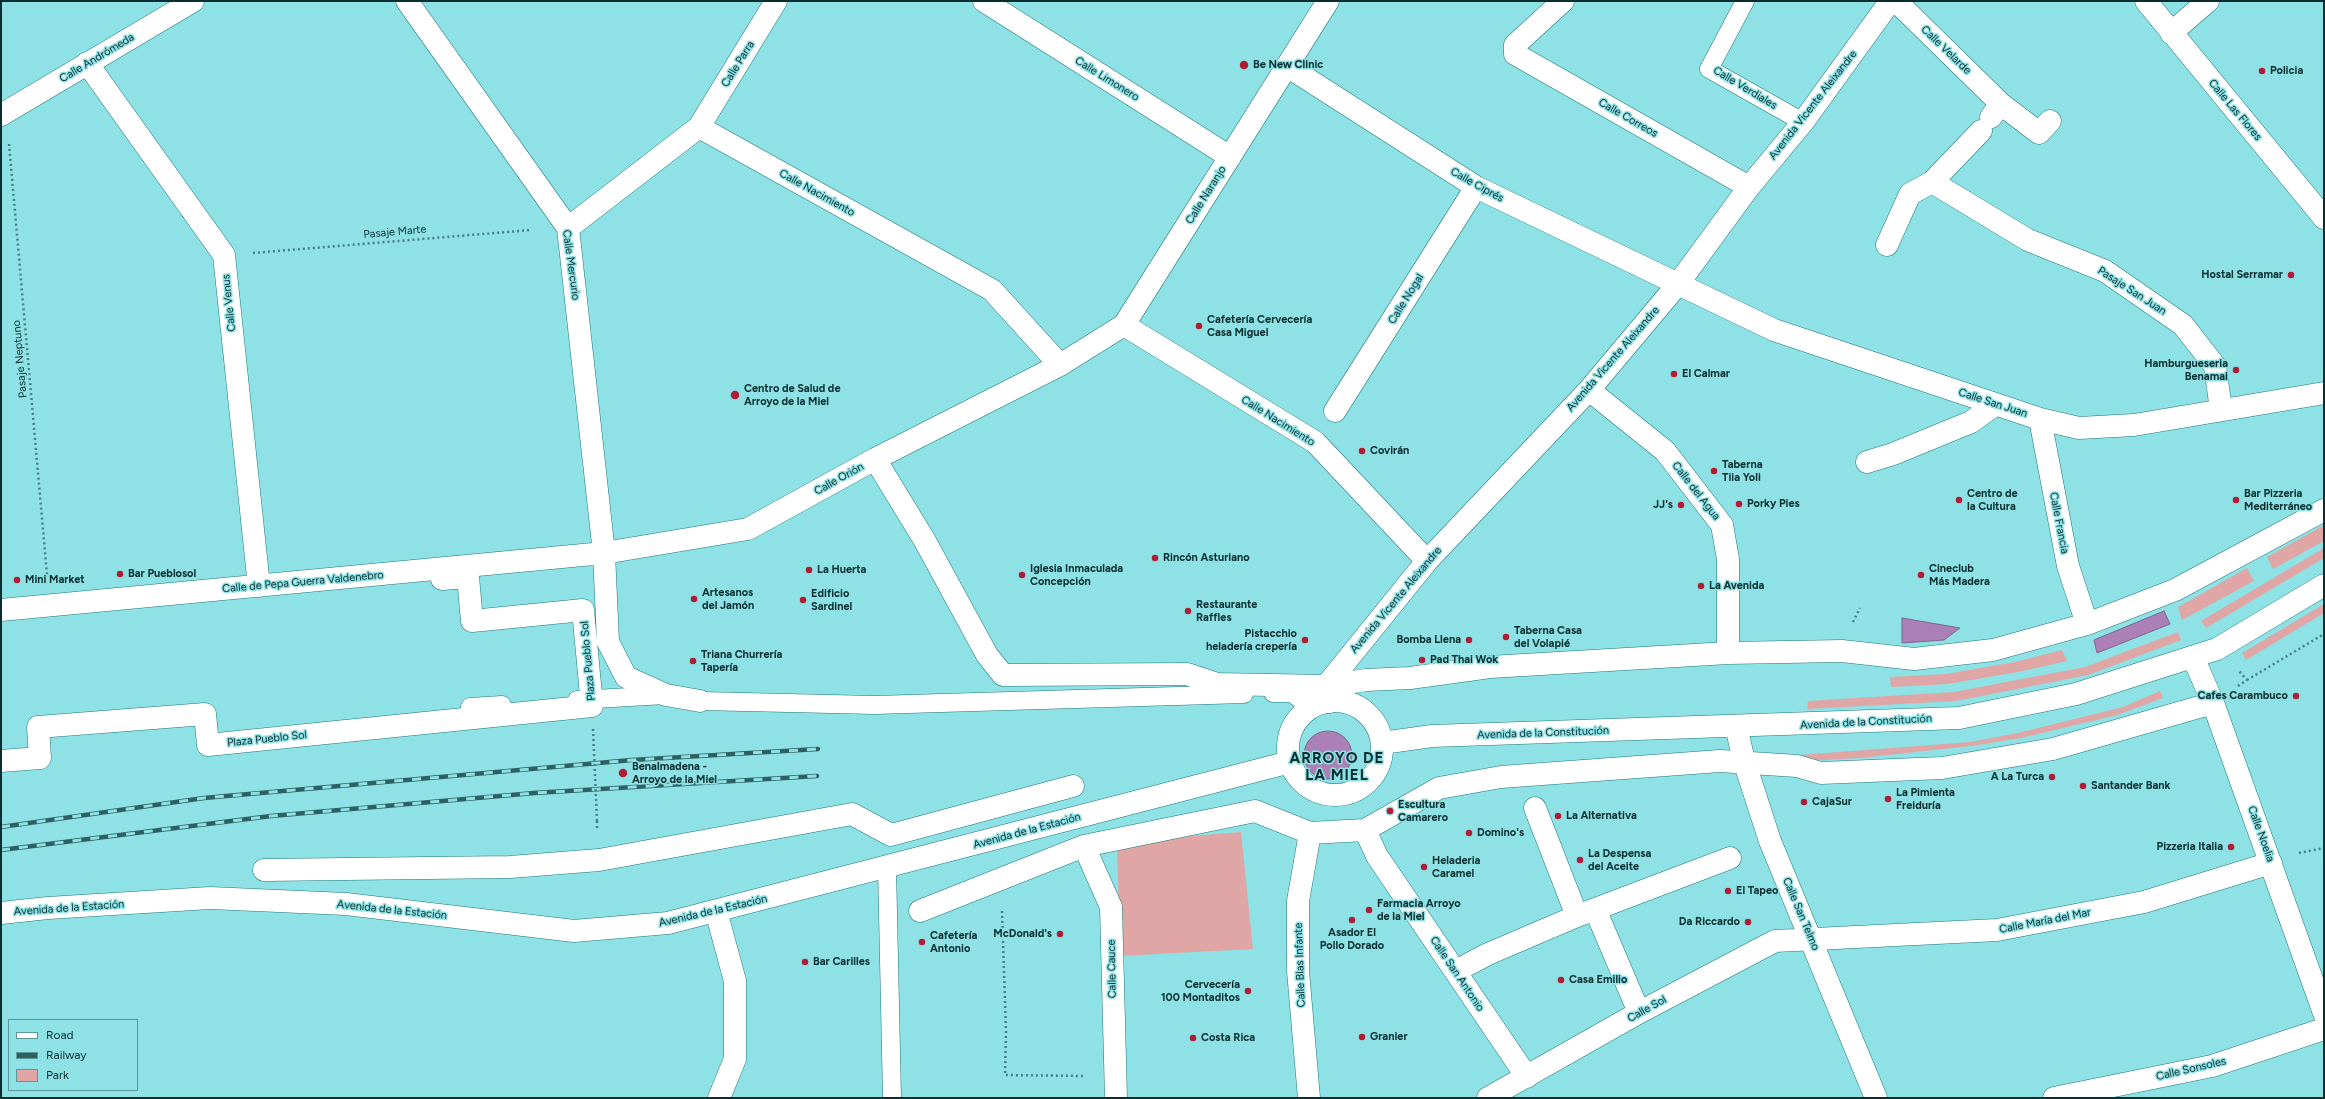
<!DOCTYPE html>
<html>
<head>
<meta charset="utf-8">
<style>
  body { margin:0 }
  #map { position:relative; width:2325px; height:1099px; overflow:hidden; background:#8ee1e5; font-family:Figtree,sans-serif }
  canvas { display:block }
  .frame { position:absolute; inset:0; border:2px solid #092e2f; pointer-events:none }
  .legend { position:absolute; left:8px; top:1019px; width:130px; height:72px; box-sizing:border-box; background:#8ee1e5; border:1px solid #59999c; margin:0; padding:5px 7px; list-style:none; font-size:12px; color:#092e2f }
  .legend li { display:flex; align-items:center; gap:8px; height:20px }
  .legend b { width:20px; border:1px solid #59999c }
</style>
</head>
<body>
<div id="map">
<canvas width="2325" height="1099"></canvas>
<div class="frame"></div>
<ul class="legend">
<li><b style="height:5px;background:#fff"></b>Road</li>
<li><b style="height:5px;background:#2e6062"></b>Railway</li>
<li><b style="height:11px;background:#e0a6a5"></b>Park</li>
</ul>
</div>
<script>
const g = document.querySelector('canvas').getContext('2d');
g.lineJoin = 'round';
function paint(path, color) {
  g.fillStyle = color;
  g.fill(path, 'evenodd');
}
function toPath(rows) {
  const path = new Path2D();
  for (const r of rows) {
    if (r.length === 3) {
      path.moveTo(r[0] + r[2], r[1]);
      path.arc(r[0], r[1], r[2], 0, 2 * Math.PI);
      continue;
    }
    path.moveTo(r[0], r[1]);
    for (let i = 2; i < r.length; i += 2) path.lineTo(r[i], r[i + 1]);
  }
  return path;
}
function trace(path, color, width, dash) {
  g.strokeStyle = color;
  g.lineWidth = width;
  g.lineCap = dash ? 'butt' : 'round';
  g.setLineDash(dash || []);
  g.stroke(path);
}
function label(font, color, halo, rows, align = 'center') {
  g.font = font + ' Figtree,sans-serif';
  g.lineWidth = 3;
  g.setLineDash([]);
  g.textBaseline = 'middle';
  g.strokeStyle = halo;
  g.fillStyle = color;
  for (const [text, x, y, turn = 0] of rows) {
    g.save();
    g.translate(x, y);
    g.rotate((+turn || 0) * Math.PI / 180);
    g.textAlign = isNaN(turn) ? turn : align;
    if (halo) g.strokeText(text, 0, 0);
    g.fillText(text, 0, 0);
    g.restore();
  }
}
const green = toPath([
  [2324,525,2324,541,2273,569,2267,557],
  [2324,548,2324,558,2206,628,2201,621],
  [2247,568,2254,581,2182,620,2178,607],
  [2324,604,2324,613,2246,660,2242,653],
  [2178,632,2181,640,2088,675,1956,701,1807,709,1808,701,1954,692,2085,667],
  [2062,650,2067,661,2018,672,1947,684,1891,687,1890,677,1946,674,2015,662],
  [2160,691,2163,698,2117,715,2021,738,1971,746,1861,758,1803,761,1800,755,1970,742,2018,733,2123,707],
  [1241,832,1253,949,1120,956,1117,842]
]);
const water = toPath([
  [2164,611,2170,624,2097,653,2094,640,2164,611],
  [1902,618,1960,628,1944,640,1902,643,1902,618],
  [1328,755,24]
]);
const path = toPath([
  [9,144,47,575],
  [253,253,531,230],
  [1853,622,1860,608],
  [2247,680,2324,634],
  [2238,686,2247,680,2239,671],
  [597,821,597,830],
  [2299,853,2324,848],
  [1002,911,1006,1032,1005,1075,1086,1076]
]);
const lane = toPath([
  [1745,1,1709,69,1803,122],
  [1273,693,1292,693,1311,708],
  [577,700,665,695],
  [700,701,875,705,1244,694],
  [470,707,502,705],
  [887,867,892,1098]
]);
const street = toPath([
  [407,1,568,228,604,553,608,642,626,677,666,695,700,701],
  [984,1,1230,157],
  [1563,1,1515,45,1515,54,1749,187],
  [1888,1,1901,6,2001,104,1991,117],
  [2146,1,2324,218],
  [2171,33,2208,1],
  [87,63,224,255,259,586],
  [1287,66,1476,187,1774,330,2040,419,2079,428,2134,425,2324,393],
  [2001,104,2039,133,2050,121],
  [1,115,193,1],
  [699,127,776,1],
  [1932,182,2028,240,2105,271,2183,325,2215,366,2221,410],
  [568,228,699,127,992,290,1060,365],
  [1887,245,1910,194,1932,182,1981,131],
  [1124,325,1315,442,1427,561],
  [1589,390,1665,451,1722,525,1728,559,1728,653],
  [1335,411,1476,187],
  [2040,419,2068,566,2087,624],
  [875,459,925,541,987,655,1003,675,1187,674,1217,684,1326,686,1366,680,1410,678,1490,667,1728,653,1842,651,1914,659,1993,650,2087,624,2175,590,2324,510],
  [1867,462,1893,454,1971,422,1996,404],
  [1,610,604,553,748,529,875,459,1060,365,1124,325,1328,1],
  [2193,657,2213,703,2324,1013],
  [1329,702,1326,686,1427,561,1589,390,1678,284,1749,187,1803,122,1889,3],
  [1736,726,1744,761,1770,841,1876,1098],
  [1,761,40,758,38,727,205,714,208,745,592,706,583,610,472,621,468,577,442,579],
  [1535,808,1577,916],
  [1365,830,1377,856,1527,1077],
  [1084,846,1111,907,1116,1098],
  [264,870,510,867,599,860,852,814,891,835,1073,786],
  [1595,909,1635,1003],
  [716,911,735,981,735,1059,719,1098],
  [920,911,1084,846,1255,811,1310,833,1365,830,1439,788,1501,777,1720,761,1797,766,1821,773,1942,768,2053,749,2213,703],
  [1467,965,1488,954,1577,916,1730,858],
  [1309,1098,1298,971,1298,901,1310,833],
  [1488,1098,1640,1012,1775,941,1997,930,2144,902,2271,863],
  [2054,1098,2212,1066,2324,1029]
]);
const secondary = toPath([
  [1335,748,47],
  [1382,743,1432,736,1959,718,2076,694,2217,649,2324,585],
  [1,913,48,908,210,898,346,904,574,931,668,923,1290,762]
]);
const rail = toPath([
  [1,827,204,798,632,760,818,749],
  [1,850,271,816,534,793,817,776]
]);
const pathBridge = toPath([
  [593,729,597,821]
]);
const markers = [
  [1244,65,5,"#b01c34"],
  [2262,71,4,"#b01c34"],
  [2291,275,4,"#b01c34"],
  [1199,326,4,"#b01c34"],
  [2236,370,4,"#b01c34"],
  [1674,374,4,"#b01c34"],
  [735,395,5,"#b01c34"],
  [1362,451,4,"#b01c34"],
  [1714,471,4,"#b01c34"],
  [1959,500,4,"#b01c34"],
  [2236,500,4,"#b01c34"],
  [1739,504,4,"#b01c34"],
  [1681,505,4,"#b01c34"],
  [1155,558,4,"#b01c34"],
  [809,570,4,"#b01c34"],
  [120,574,4,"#b01c34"],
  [1022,575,4,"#b01c34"],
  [1921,575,4,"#b01c34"],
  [17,580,4,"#b01c34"],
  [1701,586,4,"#b01c34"],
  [694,599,4,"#b01c34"],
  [803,600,4,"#b01c34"],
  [1188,611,4,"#b01c34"],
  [1506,637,4,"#b01c34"],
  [1305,640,4,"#b01c34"],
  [1469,640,4,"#b01c34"],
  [1422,660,4,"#b01c34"],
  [693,661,4,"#b01c34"],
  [2296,696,4,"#b01c34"],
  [623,773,5,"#b01c34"],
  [2052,777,4,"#b01c34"],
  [2083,786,4,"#b01c34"],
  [1888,799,4,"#b01c34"],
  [1804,802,4,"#b01c34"],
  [1390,811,4,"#b01c34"],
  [1558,816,4,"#b01c34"],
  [1469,833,4,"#b01c34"],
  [2231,847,4,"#b01c34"],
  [1580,860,4,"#b01c34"],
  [1424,867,4,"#b01c34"],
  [1728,891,4,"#b01c34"],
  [1369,910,4,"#b01c34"],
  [1352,920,4,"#b01c34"],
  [1748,922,4,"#b01c34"],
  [1060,934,4,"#b01c34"],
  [922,942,4,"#b01c34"],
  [805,962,4,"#b01c34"],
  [1561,980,4,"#b01c34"],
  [1248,991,4,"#b01c34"],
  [1362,1037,4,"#b01c34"],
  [1193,1038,4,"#b01c34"]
];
const streetNames = [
  ["Calle Velarde",1946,50,44],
  ["Calle Andrómeda",97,58,-31],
  ["Calle Parra",738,64,-58],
  ["Calle Limonero",1107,79,32],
  ["Calle Verdiales",1745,88,31],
  ["Avenida Vicente Aleixandre",1813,105,-52],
  ["Calle Las Flores",2235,110,50],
  ["Calle Correos",1628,118,30],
  ["Calle Ciprés",1477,185,29],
  ["Calle Nacimiento",817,193,29],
  ["Calle Naranjo",1206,195,-58],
  ["Pasaje Marte",395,232,-5],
  ["Calle Mercurio",571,265,82],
  ["Pasaje San Juan",2132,291,33],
  ["Calle Nogal",1406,299,-58],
  ["Calle Venus",229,303,-96],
  ["Pasaje Neptuno",20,359,-95],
  ["Avenida Vicente Aleixandre",1613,359,-49],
  ["Calle San Juan",1993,403,18],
  ["Calle Nacimiento",1278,421,32],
  ["Calle Orión",839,479,-29],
  ["Calle del Agua",1696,491,52],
  ["Calle Francia",2059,523,79],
  ["Calle de Pepa Guerra Valdenebro",303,582,-5],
  ["Avenida Vicente Aleixandre",1396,600,-50],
  ["Plaza Pueblo Sol",588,661,-95],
  ["Avenida de la Constitución",1866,722,-3],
  ["Avenida de la Constitución",1543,733,-2],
  ["Plaza Pueblo Sol",267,739,-6],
  ["Avenida de la Estación",1027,831,-15],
  ["Calle Noelia",2261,834,70],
  ["Avenida de la Estación",69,908,-4],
  ["Avenida de la Estación",392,910,6],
  ["Avenida de la Estación",713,911,-13],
  ["Calle San Telmo",1801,914,67],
  ["Calle María del Mar",2045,921,-11],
  ["Calle Blas Infante",1300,965,-92],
  ["Calle Cauce",1112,969,-91],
  ["Calle San Antonio",1457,974,56],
  ["Calle Sol",1647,1009,-29],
  ["Calle Sonsoles",2191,1069,-13]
];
const poiNames = [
  ["Be New Clinic",1253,65],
  ["Policia",2270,71],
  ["Hostal Serramar",2283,275,"right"],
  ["Cafetería Cervecería",1207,320],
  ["Casa Miguel",1207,333],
  ["Hamburgueseria",2228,364,"right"],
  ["Benamai",2228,377,"right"],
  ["El Calmar",1682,374],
  ["Centro de Salud de",744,389],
  ["Arroyo de la Miel",744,402],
  ["Covirán",1370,451],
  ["Taberna",1722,465],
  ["Tiia Yoli",1722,478],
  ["Centro de",1967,494],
  ["la Cultura",1967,507],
  ["Bar Pizzeria",2244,494],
  ["Mediterráneo",2244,507],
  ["Porky Pies",1747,504],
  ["JJ's",1673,505,"right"],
  ["Rincón Asturiano",1163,558],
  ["Iglesia Inmaculada",1030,569],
  ["Concepción",1030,582],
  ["Cineclub",1929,569],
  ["Más Madera",1929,582],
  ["La Huerta",817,570],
  ["Bar Pueblosol",128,574],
  ["Mini Market",25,580],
  ["La Avenida",1709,586],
  ["Artesanos",702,593],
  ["del Jamón",702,606],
  ["Edificio",811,594],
  ["Sardinel",811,607],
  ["Restaurante",1196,605],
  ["Raffles",1196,618],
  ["Taberna Casa",1514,631],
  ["del Volapié",1514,644],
  ["Pistacchio",1297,634,"right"],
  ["heladería crepería",1297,647,"right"],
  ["Bomba Llena",1461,640,"right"],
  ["Triana Churrería",701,655],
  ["Tapería",701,668],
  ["Pad Thai Wok",1430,660],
  ["Cafes Carambuco",2288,696,"right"],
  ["Benalmadena -",632,767],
  ["Arroyo de la Miel",632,780],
  ["A La Turca",2044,777,"right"],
  ["Santander Bank",2091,786],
  ["La Pimienta",1896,793],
  ["Freiduría",1896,806],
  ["CajaSur",1812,802],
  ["Escultura",1398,805],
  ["Camarero",1398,818],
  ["La Alternativa",1566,816],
  ["Domino's",1477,833],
  ["Pizzeria Italia",2223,847,"right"],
  ["La Despensa",1588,854],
  ["del Aceite",1588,867],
  ["Heladeria",1432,861],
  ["Caramel",1432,874],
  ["El Tapeo",1736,891],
  ["Farmacia Arroyo",1377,904],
  ["de la Miel",1377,917],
  ["Da Riccardo",1740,922,"right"],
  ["Asador El",1352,933,"center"],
  ["Pollo Dorado",1352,946,"center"],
  ["McDonald's",1052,934,"right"],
  ["Cafetería",930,936],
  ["Antonio",930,949],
  ["Bar Carilles",813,962],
  ["Casa Emilio",1569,980],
  ["Cervecería",1240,985,"right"],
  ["100 Montaditos",1240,998,"right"],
  ["Granier",1370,1037],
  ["Costa Rica",1201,1038]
];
const districtNames = [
  ["ARROYO DE",1337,759],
  ["LA MIEL",1337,776]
];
paint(green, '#e0a6a5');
paint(water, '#ab80b6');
trace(water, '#7a678e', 1);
trace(lane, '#1d787c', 19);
trace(street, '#1d787c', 23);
trace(secondary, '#1d787c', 23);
trace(path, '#468083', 2.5, [2, 3]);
trace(lane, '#fff', 18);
trace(street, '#fff', 22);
trace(secondary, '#fff', 22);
trace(rail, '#2e6062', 4.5);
trace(rail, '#8ee1e5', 3, [9]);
trace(pathBridge, '#468083', 2.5, [2, 3]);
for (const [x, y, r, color] of markers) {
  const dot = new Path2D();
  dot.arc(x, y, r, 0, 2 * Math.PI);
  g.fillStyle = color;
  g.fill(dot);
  trace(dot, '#8ee1e5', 1.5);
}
label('11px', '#092e2f', '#8ee1e5', streetNames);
label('bold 11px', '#092e2f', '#8ee1e5', poiNames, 'left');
g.letterSpacing = '1px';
label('bold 15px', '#092e2f', '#8ee1e5', districtNames);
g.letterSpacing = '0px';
</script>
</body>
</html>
